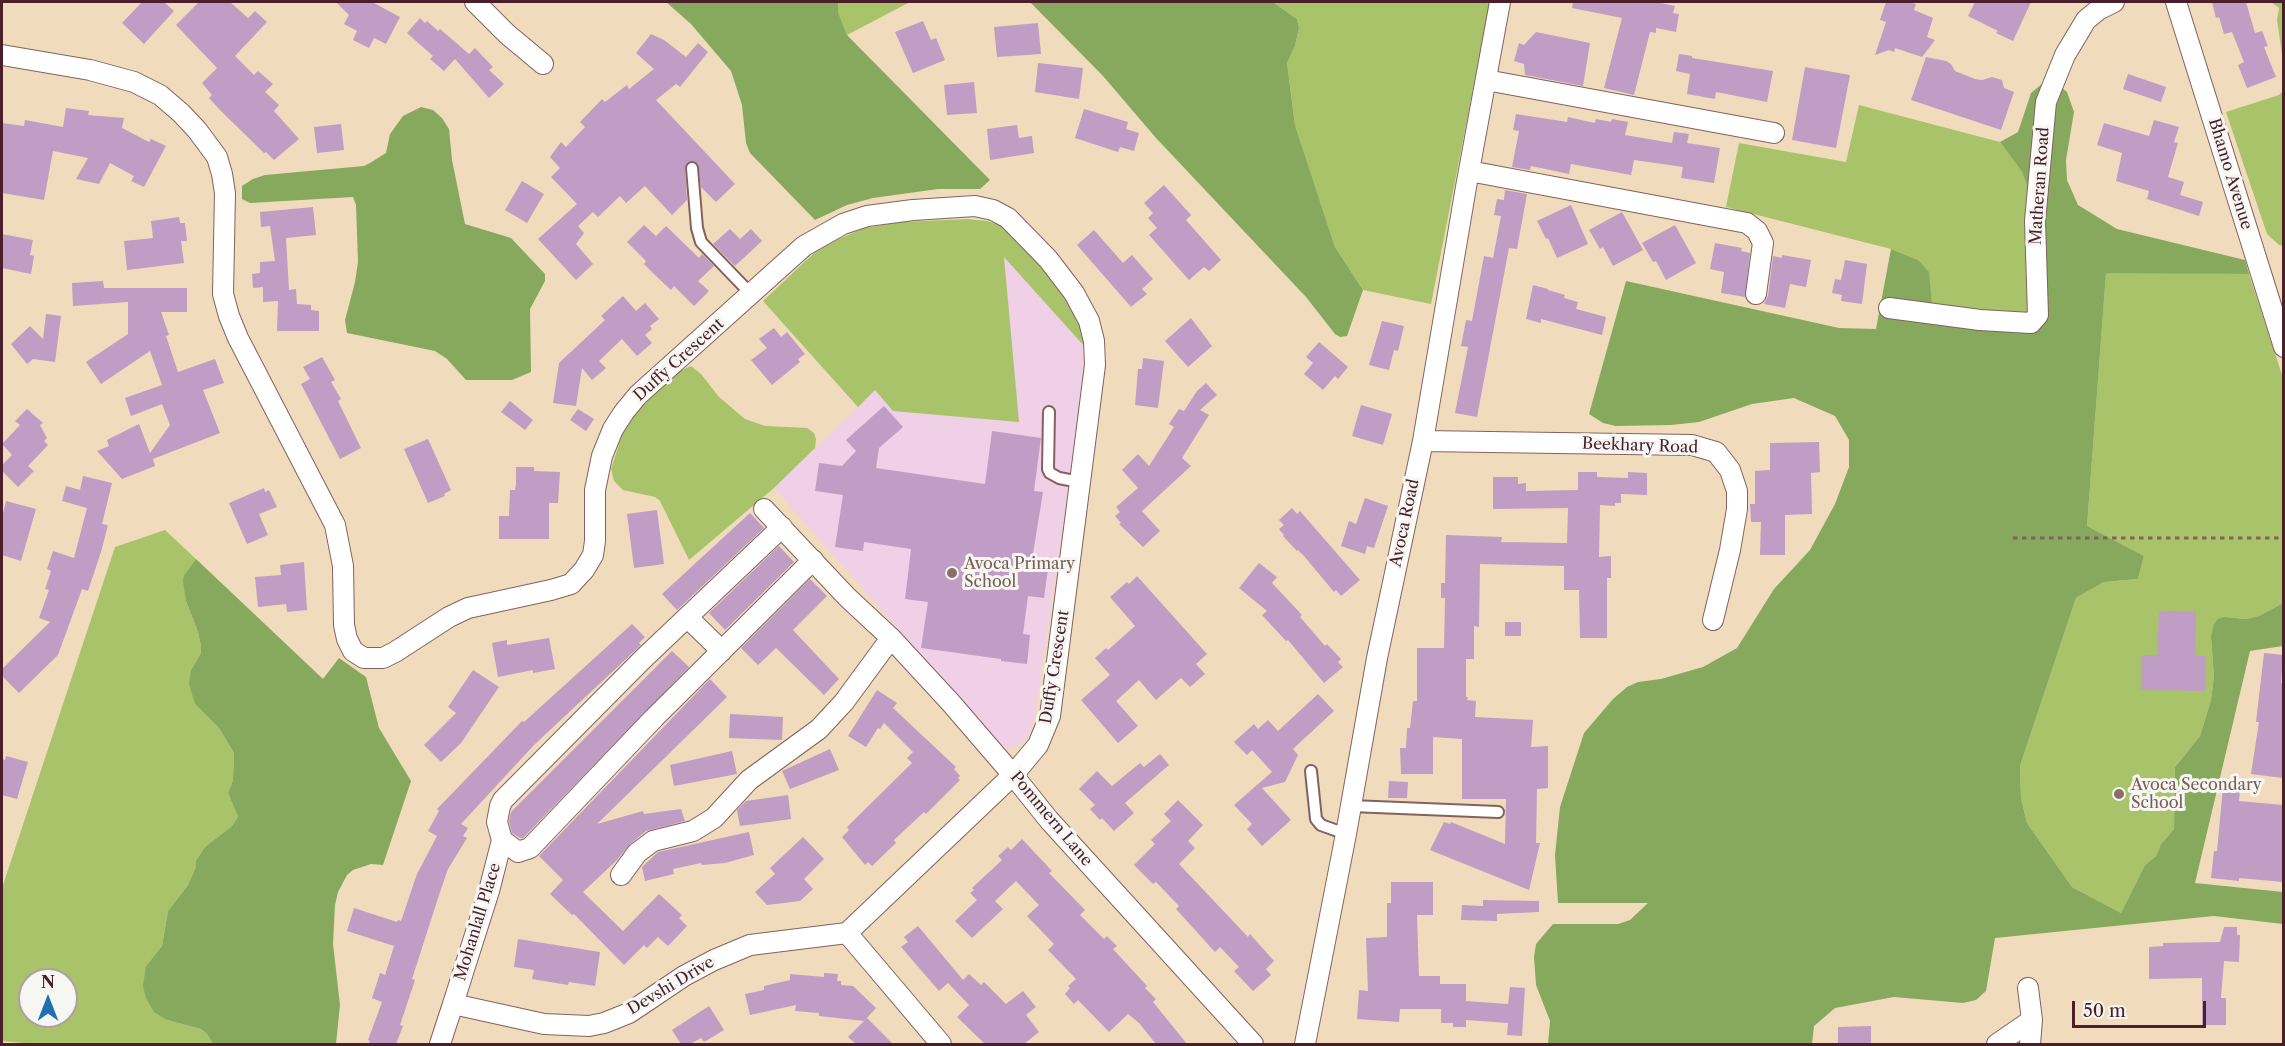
<!DOCTYPE html>
<html>
<head>
<meta charset="utf-8">
<style>
  body { margin:0 }
  #map { position:relative; width:2285px; height:1046px; overflow:hidden; background:#f0dcbc; font-family:"Libre Caslon Text",serif }
  canvas { display:block }
  .frame { position:absolute; inset:0; border:3px solid #4a1f2b; pointer-events:none }
  .north { position:absolute; left:18px; top:968px; width:60px; height:60px; box-sizing:border-box; background:#f6f6f2; border:2px solid #b1a0a2; border-radius:50%; rotate:0deg; font-size:16px; font-weight:700; line-height:24px; text-align:center; color:#4a1f2b }
  .north::after { content:''; display:block; margin:auto; width:21px; height:27px; background:#1f6fb2; clip-path:polygon(50% 0,100% 100%,50% 72%,0 100%) }
  .scale { position:absolute; left:2072px; top:1001px; width:134px; height:27px; box-sizing:border-box; border:3px solid #4a1f2b; border-top:0; padding-left:8px; font-size:18px; line-height:21px; white-space:nowrap; color:#4a1f2b; -webkit-text-stroke:4px #f6f6f2; paint-order:stroke }
</style>
</head>
<body>
<div id="map">
<canvas width="2285" height="1046"></canvas>
<div class="frame"></div>
<div class="north">N</div>
<div class="scale">50 m</div>
</div>
<script>
const g = document.querySelector('canvas').getContext('2d');
g.lineJoin = 'round';
function paint(path, color) {
  g.fillStyle = color;
  g.fill(path, 'evenodd');
}
function toPath(rows) {
  const path = new Path2D();
  for (const r of rows) {
    path.moveTo(r[0], r[1]);
    for (let i = 2; i < r.length; i += 2) path.lineTo(r[i], r[i + 1]);
  }
  return path;
}
function trace(path, color, width, dash) {
  g.strokeStyle = color;
  g.lineWidth = width;
  g.lineCap = dash ? 'butt' : 'round';
  g.setLineDash(dash || []);
  g.stroke(path);
}
function label(font, color, halo, rows, align = 'center') {
  g.font = font + ' "Libre Caslon Text",serif';
  g.lineWidth = 6;
  g.setLineDash([]);
  g.textBaseline = 'middle';
  g.strokeStyle = halo;
  g.fillStyle = color;
  for (const [text, x, y, turn = 0] of rows) {
    g.save();
    g.translate(x, y);
    g.rotate((+turn || 0) * Math.PI / 180);
    g.textAlign = isNaN(turn) ? turn : align;
    if (halo) g.strokeText(text, 0, 0);
    g.fillText(text, 0, 0);
    g.restore();
  }
}
const built = toPath([
  [989,242,1014,266,1085,347,1085,372,1035,716,1029,735,1020,745,1011,748,1001,746,774,488,858,407,836,383]
]);
const green = toPath([
  [838,2,910,2,847,35,838,12],
  [1273,2,1490,2,1431,304,1363,290,1335,247,1295,125,1287,63,1295,46,1299,28,1297,19],
  [2271,2,2283,2,2283,61,2277,20,2279,8],
  [2283,91,2283,246,2279,245,2267,234,2226,112,2279,95],
  [1859,105,2000,142,2022,172,2043,227,2041,323,1937,322,1918,260,1891,249,1726,207,1739,143,1846,162],
  [968,219,987,221,1002,226,1016,238,1060,290,1078,318,1085,347,1004,257,1019,422,893,411,875,390,858,407,763,301,815,252,839,239,864,228,902,222],
  [2106,272,2249,274,2283,378,2283,603,2259,616,2246,619,2225,617,2211,637,2214,676,2211,700,2200,736,2175,767,2174,829,2161,844,2156,856,2145,865,2121,913,2072,887,2027,823,2021,798,2020,766,2076,598,2104,582,2138,579,2144,556,2087,526],
  [691,366,701,374,719,397,745,419,765,426,807,428,814,433,816,439,815,448,774,488,689,560,660,501,655,497,623,490,614,481,611,469,623,432,634,416,671,375],
  [165,530,196,559,184,575,186,601,198,632,201,646,201,653,191,670,195,704,219,728,234,753,233,780,228,793,238,817,231,827,206,846,188,885,168,911,162,946,146,966,167,1020,201,1029,207,1034,213,1044,34,1044,2,1041,2,888,115,547],
  [30,980,66,980,66,1016,30,1016]
]);
const forest = toPath([
  [666,2,838,2,838,12,847,35,990,180,980,189,938,189,873,198,847,205,815,220,750,153,746,143,742,105,731,71,691,24],
  [1030,2,1273,2,1297,19,1299,28,1295,46,1287,63,1295,125,1335,247,1363,290,1347,336,1340,337,1335,334,1306,297,1156,138,1103,76],
  [2043,83,2061,87,2067,92,2074,112,2066,160,2067,180,2078,205,2117,229,2245,260,2249,274,2106,273,2087,526,2144,556,2138,579,2104,582,2076,598,2020,766,2021,798,2027,823,2072,887,2121,913,2145,865,2156,856,2161,844,2174,829,2175,767,2200,736,2211,700,2214,676,2211,637,2214,624,2218,619,2225,617,2246,619,2259,616,2283,603,2283,646,2250,651,2195,883,2283,892,2283,924,2214,916,1995,938,1986,991,1976,1000,1963,1003,1894,997,1835,1008,1814,1026,1812,1044,1548,1044,1550,1021,1536,985,1534,957,1536,944,1553,924,1618,924,1630,920,1648,903,1558,903,1555,855,1560,807,1584,733,1613,699,1627,687,1638,682,1661,679,1703,667,1737,648,1774,589,1810,550,1835,504,1849,467,1849,440,1835,416,1794,398,1752,404,1699,422,1671,425,1616,426,1603,423,1589,414,1626,281,1839,328,1876,329,1891,249,1918,260,1929,272,1932,306,2026,331,2043,227,2022,172,2000,142,2018,132,2031,93],
  [421,107,433,110,442,118,449,129,452,160,465,224,511,238,545,274,545,281,530,309,531,372,512,380,466,380,447,359,435,351,347,333,345,320,355,282,358,262,356,205,353,197,250,203,242,199,242,186,253,179,265,175,364,166,370,163,386,153,390,134,403,116],
  [196,559,323,679,339,658,366,677,379,728,411,781,383,865,371,864,353,870,347,875,338,892,335,905,333,944,340,1005,336,1044,213,1044,207,1034,201,1029,167,1020,154,1012,146,998,143,986,146,966,162,946,168,911,188,885,196,867,196,861,206,846,231,827,238,817,228,793,233,780,234,753,219,728,195,704,189,684,191,670,201,653,201,646,198,632,186,601,183,581,184,575]
]);
const building = toPath([
  [142,2,164,2,174,11,144,44,122,23],
  [199,2,230,2,248,18,255,11,267,22,235,56,254,75,258,71,273,84,265,92,279,105,274,111,299,139,274,160,266,152,264,153,221,111,209,98,212,95,202,83,217,68,176,25],
  [336,2,372,2,400,17,386,44,374,38,369,48,353,40,357,31,344,24,349,15],
  [1573,2,1661,2,1661,3,1675,6,1673,13,1679,14,1676,32,1656,28,1656,33,1650,32,1634,95,1604,88,1622,18,1572,8],
  [1886,2,1908,2,1916,4,1914,10,1933,18,1927,37,1935,40,1922,57,1895,48,1894,52,1889,50,1875,55,1886,22,1880,20],
  [1975,2,2031,2,2013,41,1996,33,1998,31,1968,16],
  [2212,2,2246,2,2255,33,2262,31,2268,46,2264,47,2276,77,2247,88,2238,65,2244,62,2232,32,2224,34,2219,17,2216,18],
  [420,18,425,23,427,21,438,31,440,29,469,54,475,48,493,67,489,70,504,84,489,98,455,59,444,71,430,59,433,56,407,33],
  [923,21,931,40,936,38,945,60,913,73,895,32],
  [1038,23,1041,54,997,57,994,27],
  [1536,32,1590,43,1583,86,1525,75,1524,64,1514,61,1519,43,1524,45],
  [651,34,664,40,686,57,698,43,708,52,680,87,676,84,656,100,735,184,716,202,701,187,698,164,691,161,686,164,685,168,687,200,672,215,645,186,626,203,620,196,598,217,593,212,578,226,584,233,576,244,593,264,576,280,538,239,577,204,551,177,560,168,550,157,561,142,566,147,585,127,580,122,602,99,605,102,627,85,629,89,654,69,636,53],
  [1679,54,1692,56,1692,58,1773,71,1767,102,1716,92,1715,99,1687,94,1690,74,1676,71],
  [1926,57,1946,61,1951,64,1955,71,1975,79,1982,80,1992,77,2002,80,2004,88,2014,92,2001,130,1911,100],
  [1038,63,1083,68,1079,99,1035,92],
  [1805,67,1850,75,1836,148,1792,140],
  [2128,74,2166,87,2161,102,2123,89],
  [974,82,977,113,947,115,944,85],
  [66,108,89,111,88,115,124,118,122,128,149,142,151,139,166,146,144,187,131,181,134,176,110,163,99,184,76,179,88,158,53,151,44,200,2,193,2,123,24,126,25,120,63,127],
  [1084,109,1128,122,1126,129,1139,133,1134,151,1120,147,1118,152,1075,138],
  [1516,114,1567,122,1568,117,1595,123,1596,119,1611,122,1612,119,1628,122,1625,135,1672,143,1674,132,1689,134,1687,143,1720,148,1714,183,1681,178,1683,167,1634,160,1631,175,1571,164,1569,174,1531,166,1530,170,1512,167,1519,131,1513,130],
  [2154,120,2179,127,2174,142,2178,143,2168,177,2184,182,2180,195,2203,202,2199,216,2147,199,2149,191,2116,181,2122,153,2097,145,2104,123,2149,136],
  [341,124,344,150,317,153,314,127],
  [1017,125,1019,138,1032,136,1034,153,990,160,987,129],
  [522,181,544,194,527,223,505,210],
  [1164,185,1191,215,1186,220,1221,260,1209,271,1204,267,1189,280,1149,235,1157,228,1148,218,1153,213,1144,203],
  [1505,190,1527,194,1517,249,1509,248,1477,417,1455,413,1468,347,1461,346,1466,320,1472,321,1484,256,1493,258,1501,216,1494,215,1497,199,1504,200],
  [1571,205,1588,244,1557,258,1548,238,1546,239,1537,221],
  [313,207,316,235,286,238,289,290,296,289,297,304,311,305,311,310,319,311,319,331,277,331,278,301,263,302,263,287,253,288,252,274,260,273,260,262,275,261,270,226,261,227,260,212],
  [1622,212,1643,250,1613,266,1603,247,1600,249,1589,230],
  [179,217,180,223,185,223,187,241,181,241,184,263,127,270,124,241,153,238,151,221],
  [644,225,656,236,666,226,699,258,702,254,714,266,698,281,709,291,694,306,674,286,671,290,656,276,644,264,646,261,627,242],
  [1675,225,1696,263,1666,280,1656,261,1653,262,1642,243],
  [730,229,740,239,751,229,762,241,735,266,713,244],
  [1094,230,1123,263,1132,255,1153,279,1142,289,1147,294,1131,307,1077,245],
  [2,234,33,240,30,255,34,256,31,274,2,268],
  [1715,243,1742,248,1741,251,1750,253,1745,297,1721,293,1724,272,1710,269],
  [1782,255,1811,260,1806,287,1790,284,1785,308,1764,304,1768,296,1773,256,1782,258],
  [1845,260,1867,264,1862,304,1841,301,1842,295,1832,293,1835,279,1841,280],
  [103,281,104,288,187,288,187,312,161,312,169,335,166,336,178,372,215,359,224,383,203,390,220,433,153,459,155,466,122,479,97,451,109,446,107,440,139,424,150,453,170,425,162,404,131,416,125,398,162,385,150,351,101,384,86,362,128,334,128,302,73,306,72,283],
  [1533,285,1548,289,1548,290,1565,295,1564,298,1578,302,1576,309,1606,317,1602,335,1541,319,1541,323,1526,319],
  [623,296,636,311,645,303,659,319,650,326,652,329,645,335,652,343,637,356,622,339,599,361,606,368,592,380,582,368,576,406,553,403,559,363,605,320,601,316],
  [46,314,61,316,55,362,33,359,27,364,11,344,30,326,43,339],
  [1191,318,1212,346,1188,367,1165,341],
  [1382,321,1404,326,1398,351,1394,350,1389,370,1369,365],
  [774,328,781,337,787,332,805,354,798,359,800,362,772,385,751,360,767,348,759,339],
  [1319,342,1348,367,1338,379,1335,376,1323,390,1304,374,1313,363,1306,357],
  [322,357,335,380,331,382,341,399,338,401,361,448,340,459,301,384,310,379,303,367],
  [1143,358,1164,361,1158,408,1135,405,1138,369,1142,369],
  [1206,383,1217,395,1200,410,1209,415,1182,458,1191,466,1142,511,1160,531,1143,547,1119,524,1121,523,1115,516,1120,512,1116,507,1138,488,1122,470,1138,454,1149,466,1174,427,1169,424,1179,409,1184,411,1197,391],
  [510,401,533,420,525,430,501,412],
  [1361,405,1392,414,1383,445,1352,436],
  [884,406,903,427,879,448,876,468,985,484,992,431,1041,438,1034,491,1043,492,1031,566,1048,569,1044,598,1028,596,1023,634,1030,635,1027,664,1001,661,1001,659,921,648,928,602,905,599,911,549,864,542,863,551,835,547,843,495,815,491,819,463,842,466,856,451,846,440],
  [27,409,43,423,40,425,47,438,44,441,48,445,28,466,34,471,18,487,2,471,2,465,12,455,2,444,20,425,15,421],
  [578,409,594,419,586,431,570,420],
  [428,439,451,490,444,494,445,496,428,503,404,449],
  [1819,442,1820,472,1811,473,1812,514,1785,515,1785,555,1760,555,1761,522,1751,522,1750,504,1755,504,1755,471,1770,470,1770,443],
  [516,467,534,467,534,471,560,472,558,503,549,503,549,539,499,539,499,516,509,516,510,490,515,490,516,484],
  [1578,472,1597,472,1597,477,1628,478,1628,472,1647,473,1647,495,1621,494,1621,503,1615,503,1615,506,1600,505,1599,557,1611,556,1611,578,1607,578,1607,638,1580,638,1579,590,1564,590,1564,566,1480,564,1479,627,1474,626,1474,659,1466,659,1466,697,1468,697,1467,700,1476,701,1475,717,1533,720,1531,747,1548,746,1548,788,1537,789,1536,843,1540,843,1529,890,1430,850,1444,822,1450,824,1451,822,1505,844,1506,799,1462,799,1462,739,1433,737,1433,774,1401,774,1400,748,1406,748,1407,728,1410,728,1413,701,1417,701,1417,648,1444,648,1445,598,1441,598,1441,583,1445,583,1446,535,1502,537,1501,542,1567,543,1568,508,1493,509,1493,477,1518,477,1518,484,1526,483,1526,491,1578,490],
  [83,476,112,483,102,524,108,525,101,552,88,591,82,589,58,655,19,693,2,676,2,669,50,622,39,618,49,590,45,589,51,571,47,569,53,551,74,558,87,508,62,501,66,486,80,490],
  [264,488,265,492,269,490,277,507,259,514,268,535,247,544,229,503],
  [1365,498,1388,506,1374,548,1367,546,1365,554,1341,546,1349,521,1356,524],
  [6,501,36,509,21,561,2,555,2,517],
  [1292,508,1297,514,1300,511,1360,580,1341,596,1336,590,1334,592,1304,556,1298,550,1297,551,1283,536,1284,535,1279,529,1284,525,1279,520],
  [657,510,664,564,634,568,627,514],
  [750,513,764,528,677,610,662,594],
  [779,546,794,562,725,630,709,613],
  [304,562,307,610,287,612,286,604,258,607,255,577,281,575,280,565],
  [1259,563,1277,577,1272,583,1302,615,1300,617,1325,646,1327,644,1341,659,1338,662,1343,667,1324,683,1288,640,1286,641,1262,615,1267,611,1239,588],
  [1137,576,1207,654,1196,664,1205,674,1190,687,1181,678,1156,700,1139,680,1116,701,1138,726,1118,743,1081,700,1110,675,1095,658,1106,648,1108,650,1135,626,1110,597,1127,582,1129,584],
  [810,579,827,596,793,630,839,679,824,695,776,648,758,665,741,648],
  [2170,611,2196,612,2195,656,2205,656,2205,691,2141,690,2142,655,2157,655,2159,612],
  [1505,622,1521,622,1521,636,1505,636],
  [632,624,645,637,639,643,641,645,534,745,461,824,468,828,463,836,467,838,448,869,439,895,412,979,415,980,400,1025,403,1026,396,1044,368,1044,370,1041,368,1040,382,1002,372,998,380,973,385,975,394,946,347,931,354,908,397,922,398,920,401,921,417,874,437,836,428,831,439,811,437,809,522,721,524,722],
  [549,638,555,669,533,673,533,670,498,677,492,643,507,640,507,645],
  [672,651,689,667,523,838,520,838,512,833,509,821,511,812],
  [2264,653,2283,655,2281,683,2283,683,2283,778,2251,774,2259,722,2256,722],
  [473,670,499,687,461,743,441,762,424,745,456,713,448,707],
  [710,679,727,697,597,824,643,811,644,814,681,809,685,821,646,831,630,844,617,860,583,892,623,931,659,894,682,915,679,918,687,926,668,946,658,937,647,948,644,945,624,965,574,914,572,915,550,894,563,880,539,856],
  [877,690,897,703,893,708,956,767,954,769,960,776,958,778,960,780,926,814,924,812,894,840,896,843,872,866,868,862,865,865,842,837,849,830,847,827,912,763,907,758,913,752,884,723,880,729,878,728,866,747,848,736],
  [1318,694,1334,711,1293,749,1298,755,1285,782,1262,788,1291,820,1262,846,1247,829,1252,824,1234,805,1272,772,1252,750,1247,755,1234,742,1254,724,1258,729,1268,720,1278,731],
  [730,714,783,717,782,740,729,738],
  [830,749,839,770,790,789,782,771],
  [732,751,737,774,674,786,670,765],
  [1160,754,1169,765,1125,803,1134,813,1114,831,1102,818,1100,820,1090,809,1095,805,1079,789,1097,771,1112,786,1140,763,1144,767],
  [6,756,28,762,17,799,2,795,2,759,5,760],
  [1389,781,1408,782,1407,798,1388,798],
  [2223,787,2240,789,2239,801,2283,805,2283,882,2239,878,2239,881,2211,878,2214,851,2217,851],
  [788,795,791,819,740,826,737,810,746,801],
  [1178,800,1203,825,1188,841,1195,848,1179,864,1248,937,1250,934,1274,961,1266,969,1271,975,1253,991,1234,971,1239,967,1220,947,1215,952,1176,909,1179,906,1156,882,1153,884,1134,865,1155,844,1151,840,1171,821,1164,814],
  [749,832,754,855,725,863,702,865,701,863,673,869,674,874,645,881,642,867,658,852],
  [803,837,824,859,804,879,813,889,800,901,767,905,755,892,775,874,770,868],
  [1022,839,1052,871,1049,873,1085,910,1080,915,1104,939,1107,936,1117,946,1113,949,1147,986,1145,988,1156,999,1153,1002,1187,1044,1156,1044,1139,1023,1128,1014,1109,1032,1078,1000,1074,1004,1065,994,1070,988,1068,986,1076,979,1048,950,1054,944,1027,916,1039,905,1016,881,995,901,1003,909,972,938,955,921,977,900,970,893,974,890,972,888,1002,860,998,856,1008,847,1011,850],
  [1391,882,1433,882,1433,915,1417,915,1419,976,1440,976,1440,984,1466,984,1466,1001,1508,1004,1510,987,1525,988,1522,1036,1507,1035,1508,1023,1466,1020,1466,1027,1453,1027,1453,1023,1441,1023,1441,1009,1400,1009,1399,1022,1357,1019,1359,990,1368,991,1366,938,1387,937,1387,903,1391,903],
  [1483,900,1539,901,1539,912,1497,914,1497,921,1461,920,1462,905,1483,906],
  [918,926,963,980,969,974,981,985,984,982,1006,1004,1023,991,1036,1007,1026,1015,1039,1032,1024,1044,985,1044,957,1017,969,1005,948,983,939,991,901,947,908,942,904,937],
  [2224,927,2237,927,2237,935,2240,935,2239,962,2224,961,2221,998,2226,998,2226,1025,2202,1025,2202,978,2149,979,2149,947,2163,946,2163,943,2220,942],
  [518,939,600,952,595,986,569,982,568,985,532,979,534,970,514,967],
  [824,973,838,974,837,981,841,981,841,985,853,986,876,1008,864,1021,819,1016,819,1013,795,1011,796,1005,750,1015,745,994,764,990,764,986,790,980,790,974,824,977],
  [709,1006,724,1030,704,1042,701,1038,690,1044,681,1044,672,1030],
  [867,1018,893,1044,856,1044,848,1037],
  [1871,1026,1871,1044,1838,1044,1838,1027]
]);
const path = toPath([
  [2013,538,2284,538]
]);
const lane = toPath([
  [692,168,697,228,701,242,751,294],
  [1049,412,1048,469,1050,473,1059,478,1080,482],
  [1311,771,1316,819,1321,825,1346,834],
  [1351,806,1498,812]
]);
const street = toPath([
  [475,2,507,34,543,64],
  [2176,2,2284,347],
  [2,55,90,70,134,82,160,95,181,113,197,130,217,157,222,174,225,193,223,294,229,316,238,338,335,525,343,566,344,625,347,639,353,651,364,658,383,658,395,652,449,617,468,608,551,590,571,584,584,570,593,555,595,541,595,490,602,456,613,429,624,412,638,395,804,246,843,224,867,216,913,210,975,206,993,210,1008,218,1048,259,1074,293,1089,321,1094,341,1095,365,1050,716,1038,745,1013,775,847,933,750,945,714,960,684,976,629,1013,604,1023,589,1026,544,1024,453,1004,440,1044],
  [1486,80,1774,133],
  [1469,171,1747,223,1757,231,1763,243,1756,294],
  [1889,308,1980,320,2031,323,2038,315,2035,221,2046,102,2065,55,2086,20,2098,10,2114,2],
  [1423,441,1692,445,1716,452,1730,470,1737,491,1737,509,1730,550,1713,620],
  [764,509,847,597,891,638,951,703,1013,775,1049,820,1253,1044],
  [782,527,643,659,503,800,500,806,497,822,502,840,518,852,530,848,654,718,813,560],
  [687,617,722,651],
  [621,875,637,853,653,841,693,831,714,818,749,780,819,729,844,702,891,638],
  [847,933,941,1044],
  [2028,988,2032,1020,2030,1044],
  [453,1004,489,891,502,840],
  [1305,1044,1346,834,1377,658,1423,441,1466,187,1500,2],
  [1997,1044,2032,1020]
]);
const markers = [
  [952,573,6,"#8d6e63"],
  [2119,794,6,"#8d6e63"]
];
const streetNames = [
  ["Bhamo Avenue",2230,174,73],
  ["Matheran Road",2040,186,-86],
  ["Duffy Crescent",679,360,-42],
  ["Beekhary Road",1640,446,2],
  ["Avoca Road",1405,523,-78],
  ["Duffy Crescent",1055,667,-81],
  ["Pommern Lane",1051,819,50],
  ["Mohanlall Place",478,922,-73],
  ["Devshi Drive",671,986,-31]
];
const educationNames = [
  ["Avoca Primary",964,564],
  ["School",964,582],
  ["Avoca Secondary",2131,785],
  ["School",2131,803]
];
paint(built, '#efd0e6');
paint(green, '#a8c369');
paint(forest, '#86a95d');
paint(building, '#bf9dc4');
trace(lane, '#84615e', 14);
trace(street, '#84615e', 22);
trace(path, '#84615e', 3, [4.5, 4.5]);
trace(lane, '#fff', 10);
trace(street, '#fff', 20);
for (const [x, y, r, color] of markers) {
  const dot = new Path2D();
  dot.arc(x, y, r, 0, 2 * Math.PI);
  g.fillStyle = color;
  g.fill(dot);
  trace(dot, '#f6f6f2', 2);
}
label('16px', '#4a1f2b', '#f6f6f2', streetNames);
label('16px', '#785e54', '#f6f6f2', educationNames, 'left');
</script>
</body>
</html>
